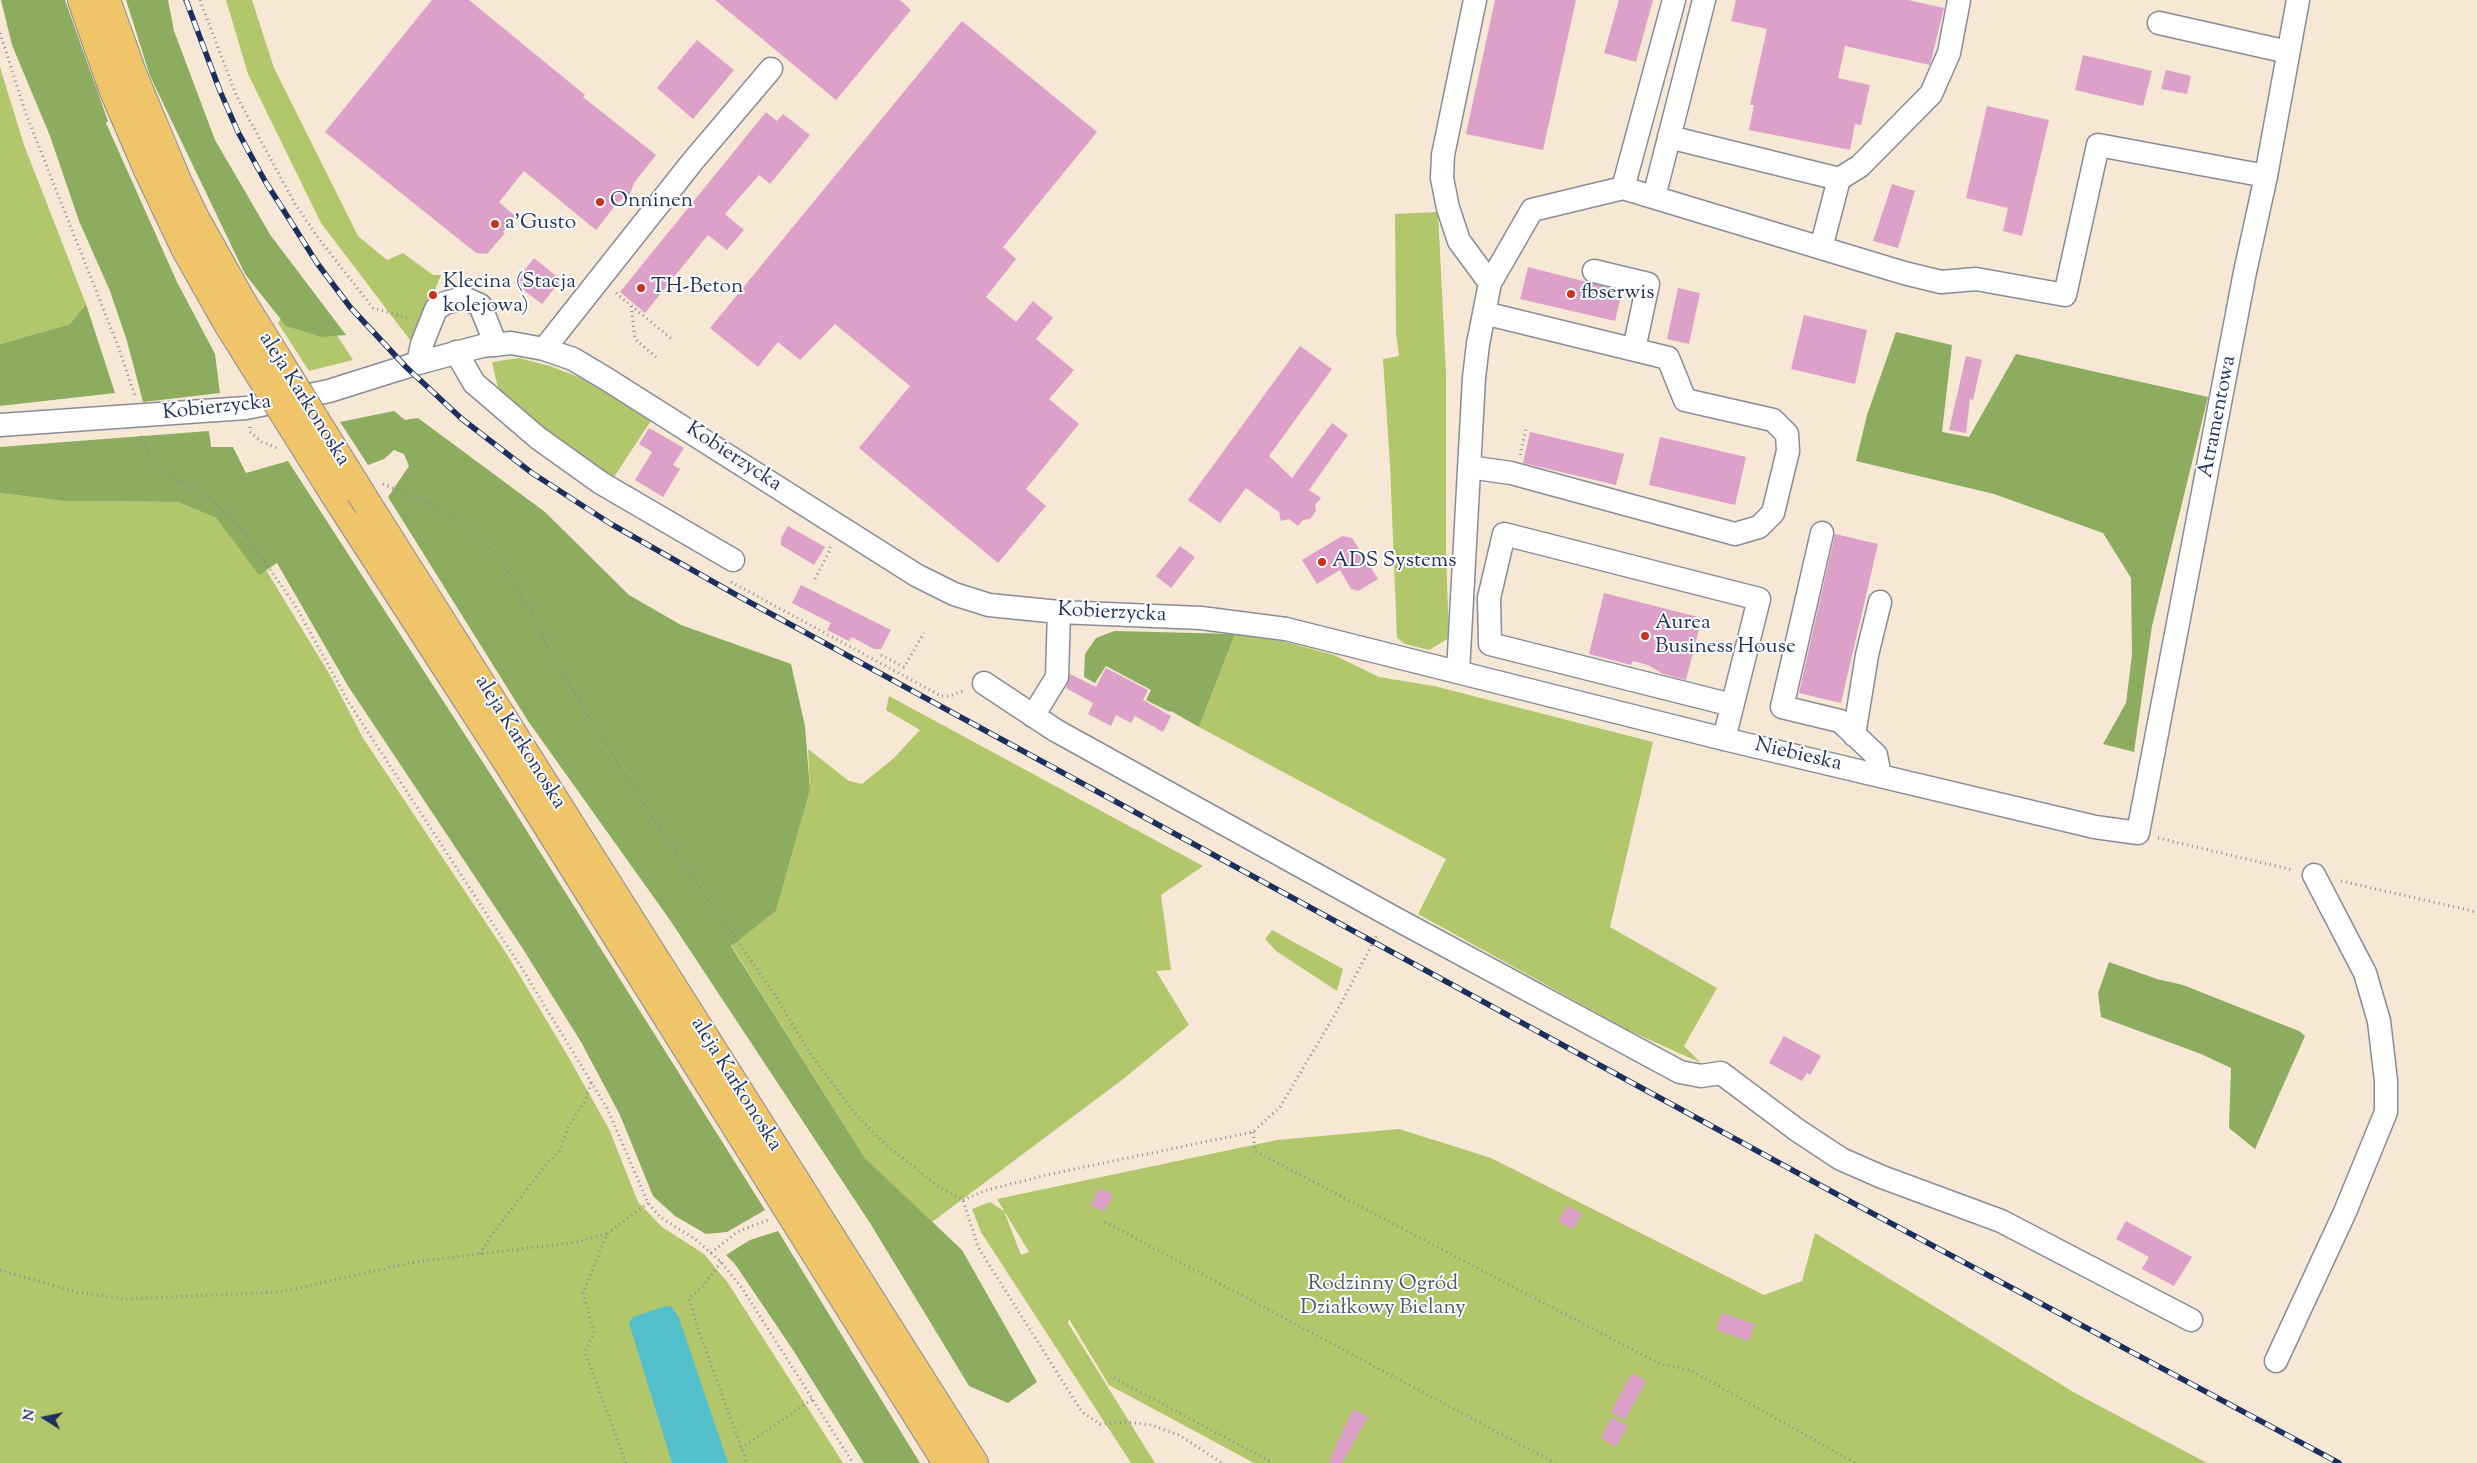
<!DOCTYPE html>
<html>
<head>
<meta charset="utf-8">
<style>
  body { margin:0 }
  #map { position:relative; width:2477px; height:1463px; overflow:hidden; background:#f6e8d4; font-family:"Sorts Mill Goudy",serif }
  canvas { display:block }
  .north { position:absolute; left:20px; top:1393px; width:50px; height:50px; -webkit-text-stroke:4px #fff; paint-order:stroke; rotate:280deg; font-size:14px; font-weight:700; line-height:20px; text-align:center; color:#1b2f5e }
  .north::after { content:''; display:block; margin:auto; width:18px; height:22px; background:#1b2f5e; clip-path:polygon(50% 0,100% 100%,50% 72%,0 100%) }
</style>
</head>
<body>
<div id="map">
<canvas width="2477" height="1463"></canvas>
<div class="north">N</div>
</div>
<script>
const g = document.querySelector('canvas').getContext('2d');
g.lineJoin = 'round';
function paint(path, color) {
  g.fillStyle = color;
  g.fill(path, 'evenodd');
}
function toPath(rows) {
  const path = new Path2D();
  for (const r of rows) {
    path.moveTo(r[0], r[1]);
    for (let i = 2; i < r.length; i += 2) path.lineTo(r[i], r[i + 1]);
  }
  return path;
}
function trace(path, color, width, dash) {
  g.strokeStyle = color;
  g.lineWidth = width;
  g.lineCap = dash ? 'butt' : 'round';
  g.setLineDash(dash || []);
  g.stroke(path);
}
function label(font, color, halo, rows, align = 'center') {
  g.font = font + ' "Sorts Mill Goudy",serif';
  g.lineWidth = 4;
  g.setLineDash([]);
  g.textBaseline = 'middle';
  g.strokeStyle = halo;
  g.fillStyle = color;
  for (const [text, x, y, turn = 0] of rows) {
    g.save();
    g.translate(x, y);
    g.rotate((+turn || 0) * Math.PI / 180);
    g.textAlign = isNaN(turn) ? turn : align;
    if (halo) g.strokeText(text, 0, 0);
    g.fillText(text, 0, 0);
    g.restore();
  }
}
const green = toPath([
  [226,0,252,0,274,68,358,236,387,260,403,253,433,275,441,275,413,344,321,223,248,74],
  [0,67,24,145,86,304,70,324,0,344],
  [1438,212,1446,373,1446,552,1449,638,1429,650,1405,644,1397,638,1390,464,1383,359,1399,356,1396,333,1395,214],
  [303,283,353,360,309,371,278,323],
  [519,358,550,366,581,378,652,419,612,480,521,412,498,388,492,362],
  [0,493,63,501,178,502,216,518,259,574,266,570,330,675,363,738,508,956,569,1058,609,1129,638,1202,662,1227,704,1254,728,1283,843,1463,0,1463],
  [1235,634,1282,641,1334,655,1379,677,1434,686,1653,742,1610,927,1717,988,1684,1046,1701,1063,1628,1030,1418,914,1446,859,1199,727],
  [889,696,1203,866,1161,895,1171,970,1156,971,1189,1025,1122,1080,932,1222,865,1158,731,945,776,911,810,790,808,749,849,781,862,784,894,758,920,730,886,710],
  [1272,930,1343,969,1337,991,1276,951,1265,939],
  [1399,1129,1491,1158,1764,1295,1802,1281,1815,1233,2075,1393,2207,1463,1254,1463,1109,1385,1069,1319,1068,1323,1155,1463,1131,1463,981,1232,972,1209,990,1202,1004,1211,1021,1255,1029,1252,997,1199,1277,1140]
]);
const forest = toPath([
  [1,0,65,0,108,121,106,123,177,282,215,354,220,393,143,402,127,341,110,291,79,221,50,136,12,45],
  [126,0,168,0,174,31,215,140,271,236,346,335,322,337,286,326,245,274,150,76],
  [86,304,115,393,0,406,0,344,70,324],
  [1896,332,1952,345,1942,432,1969,437,2016,354,2208,397,2152,626,2134,752,2103,744,2126,703,2132,654,2131,578,2103,533,1994,494,1856,461,1867,415],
  [394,411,405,420,418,418,545,512,629,595,681,625,791,664,805,726,810,790,776,911,731,946,865,1158,962,1250,1037,1382,1008,1403,969,1386,870,1223,670,920,528,721,388,497,409,466,404,454,394,450,384,459,368,465,340,422],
  [209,431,211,447,233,447,246,473,288,461,513,809,765,1210,727,1232,706,1234,675,1216,653,1196,620,1115,581,1042,523,949,348,686,277,563,259,575,216,518,178,502,63,501,0,493,0,447],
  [1114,631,1235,634,1199,727,1171,711,1170,712,1146,700,1151,690,1106,666,1095,683,1084,677,1085,654,1096,638],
  [2109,962,2157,979,2183,985,2299,1031,2305,1036,2255,1149,2229,1128,2231,1068,2201,1054,2101,1017,2098,993],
  [778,1231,920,1463,864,1463,793,1350,735,1264,726,1255,750,1240]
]);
const water = toPath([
  [666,1306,672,1307,679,1318,728,1463,672,1463,629,1323,633,1317]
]);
const building = toPath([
  [432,0,469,0,585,95,583,97,656,155,634,183,630,194,618,202,596,230,524,171,499,202,515,216,503,232,505,233,487,254,476,253,325,132],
  [715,0,900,0,911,10,836,100],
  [1495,0,1576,0,1543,150,1466,134],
  [1619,0,1653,0,1636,62,1604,53],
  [1736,0,1908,0,1944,8,1930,65,1845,46,1838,78,1870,85,1861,125,1855,124,1850,150,1749,130,1754,105,1750,105,1767,29,1731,21],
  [962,21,1097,132,1003,247,1016,259,986,297,1016,322,1033,301,1053,318,1036,339,1074,370,1049,399,1079,424,1026,489,1046,506,998,563,859,448,910,386,835,324,800,360,778,342,758,367,710,328],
  [697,40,734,70,693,119,657,88],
  [2083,55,2152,71,2143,106,2075,90],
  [2166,70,2191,76,2187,94,2161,89],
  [1987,106,2049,120,2022,236,2003,231,2008,208,1966,198],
  [766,112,777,121,783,114,810,135,770,184,759,175,725,214,744,230,727,250,708,235,645,313,620,292],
  [1892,184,1915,191,1898,248,1873,241],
  [534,258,561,280,542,304,514,283],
  [1528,267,1622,291,1615,321,1520,299],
  [1678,288,1700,293,1689,344,1667,339],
  [1804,315,1867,330,1855,384,1791,369],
  [1300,346,1332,369,1269,456,1292,478,1332,423,1348,435,1309,490,1321,498,1315,505,1316,511,1310,519,1303,520,1298,526,1289,519,1281,521,1279,512,1246,488,1220,523,1188,500],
  [1966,356,1982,360,1973,400,1970,399,1966,433,1949,430],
  [649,428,684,448,673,465,680,469,663,497,635,480,652,452,639,444],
  [1530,432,1624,454,1616,485,1523,463],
  [1660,437,1746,457,1735,505,1649,485],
  [788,526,825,547,814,565,781,545,781,538],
  [1835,534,1878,544,1841,703,1799,693],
  [1342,536,1352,538,1378,579,1358,591,1351,589,1340,570,1317,584,1302,560],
  [1180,546,1195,557,1171,588,1156,576],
  [801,585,891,630,881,649,874,649,852,637,849,641,827,630,831,623,792,603],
  [1604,593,1702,618,1686,680,1663,674,1648,665,1633,661,1631,665,1589,654],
  [1106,668,1148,690,1143,700,1171,716,1163,732,1135,716,1131,723,1116,715,1111,726,1088,714,1093,703,1066,688,1070,674,1096,687],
  [1784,1036,1821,1056,1810,1075,1807,1073,1802,1081,1769,1063],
  [1100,1188,1113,1195,1104,1212,1090,1205],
  [1567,1206,1582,1213,1574,1229,1558,1222],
  [2126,1221,2192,1257,2174,1286,2142,1269,2149,1257,2116,1239],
  [1722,1313,1755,1324,1749,1341,1716,1330],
  [1632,1373,1646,1381,1625,1420,1611,1412],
  [1353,1409,1368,1417,1342,1463,1333,1463,1329,1461],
  [1612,1417,1628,1426,1616,1447,1601,1438]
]);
const path = toPath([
  [200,0,236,95,295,204,319,239,373,308,410,319],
  [0,33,26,114,118,346,135,396],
  [616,293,673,340],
  [631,306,635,339,657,358],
  [250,427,250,432,262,442,277,448],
  [141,436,154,463,166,474,213,500,241,529,264,561,295,605,349,703,521,967,607,1108,648,1203,660,1217,695,1239,721,1262,742,1288,853,1463],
  [1520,455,1526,429],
  [383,484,425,501,462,522,494,553,508,572,533,616,551,654,620,767,687,869,773,992,811,1055,858,1117,886,1145,939,1187,963,1200,978,1247,1082,1412,1100,1424,1127,1422,1151,1425,1179,1435,1222,1463],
  [815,579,830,550,830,545],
  [731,582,941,696,950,696,965,690],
  [881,655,904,667,924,633],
  [2158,838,2293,870],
  [2341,881,2477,912],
  [1253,1132,1255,1151,1658,1363,1692,1371,1855,1463],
  [963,1200,987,1190,1055,1173,1253,1132,1280,1107,1337,1011,1378,933],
  [1105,1222,1555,1463],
  [711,1253,737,1232,768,1220],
  [480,1254,490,1237,548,1162,559,1152,568,1128,586,1099,591,1083],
  [721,1262,703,1286,689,1298,698,1329,747,1463],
  [0,1270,76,1292,126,1299,280,1292,415,1262,577,1242,607,1234],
  [1114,1378,1273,1463],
  [741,1448,813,1399],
  [626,1463,585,1352,594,1332,583,1293,607,1234,648,1203]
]);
const minor = toPath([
  [1475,0,1443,155,1442,178,1448,208,1459,241,1490,283],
  [2159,23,2288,52],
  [1669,137,1839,179],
  [1623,188,1674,0],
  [1654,197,1704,0],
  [1821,248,1839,179,1860,166,1931,94,1949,53,1959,0],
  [1594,271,1648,284,1634,349],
  [544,349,693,161,771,69],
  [456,352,474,383,538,438,601,483,733,560],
  [418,363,422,344,436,309,445,303,464,298,480,305,496,345],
  [0,425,246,408,329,391,418,363,482,346,511,343,544,349,573,359,605,378,916,575,954,594,973,600,989,605,1059,612,1201,618,1286,629,1724,739,2095,827,2138,833,2245,272,2266,176,2298,0],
  [1469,467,1511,473,1735,534,1759,527,1773,513,1788,451,1787,434,1773,420,1685,400,1668,358,1484,313],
  [1822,533,1782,707,1840,721,1876,755,1880,776],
  [1458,672,1474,378,1478,344,1490,283,1532,210,1623,188,1904,273,1941,282,1976,279,2065,295,2098,145,2266,176],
  [984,683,1055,730,1389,915,1680,1072,1701,1076,1721,1073,1797,1130,1841,1159,1882,1177,2001,1221,2191,1320],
  [1033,716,1057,677,1059,612],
  [1854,735,1867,655,1880,602],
  [1724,739,1759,599,1504,534,1489,598,1490,644,1732,705],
  [2276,1361,2345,1212,2386,1112,2386,1081,2379,1021,2365,973,2314,875]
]);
const major = toPath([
  [82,0,113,89,148,170,185,248,228,324],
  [106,0,134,78,178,183,195,218,242,302],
  [335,495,508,763,947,1463],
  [368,505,974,1463]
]);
const rail = toPath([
  [186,0,220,91,238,132,265,181,317,263,350,307,406,367,462,419,532,473,611,524,740,597,1840,1196,2339,1463]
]);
const majorBridge = toPath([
  [242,302,368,505],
  [228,324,335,495]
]);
const markers = [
  [600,202,5,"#c8321e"],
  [495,224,5,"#c8321e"],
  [641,288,5,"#c8321e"],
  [1571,294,5,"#c8321e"],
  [433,295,5,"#c8321e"],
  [1322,562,5,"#c8321e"],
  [1645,636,5,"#c8321e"]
];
const poiNames = [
  ["Onninen",610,202],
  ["a'Gusto",505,224],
  ["Klecina (Stacja",443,283],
  ["kolejowa)",443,307],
  ["TH-Beton",651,288],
  ["fbserwis",1581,294],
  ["ADS Systems",1332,562],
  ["Aurea",1655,624],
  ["Business House",1655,648]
];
const streetNames = [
  ["aleja Karkonoska",303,400,58],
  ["Kobierzycka",217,409,-6],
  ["Atramentowa",2219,417,-79],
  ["Kobierzycka",733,458,33],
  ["Kobierzycka",1112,614,3],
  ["aleja Karkonoska",519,743,58],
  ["Niebieska",1798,756,13],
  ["aleja Karkonoska",735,1085,58]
];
const parkNames = [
  ["Rodzinny Ogród",1383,1285],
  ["Działkowy Bielany",1383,1309]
];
paint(green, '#b2c76b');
paint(forest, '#8dac5f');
paint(water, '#52bfcb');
paint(building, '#dca0c9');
trace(minor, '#888c99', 25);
trace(major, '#888c99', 30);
trace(path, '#888c99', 3, [1, 4]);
trace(minor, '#fff', 22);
trace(major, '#f0c469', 28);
trace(rail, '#1b2f5e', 5.5);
trace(rail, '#fff', 4, [11]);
trace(majorBridge, '#888c99', 30, []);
trace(majorBridge, '#f0c469', 28);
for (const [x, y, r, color] of markers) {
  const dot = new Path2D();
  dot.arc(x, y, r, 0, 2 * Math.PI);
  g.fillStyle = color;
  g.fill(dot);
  trace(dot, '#fff', 2);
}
label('21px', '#1b2f5e', '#fff', poiNames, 'left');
label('21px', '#1b2f5e', '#fff', streetNames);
label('21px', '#485d62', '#fff', parkNames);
</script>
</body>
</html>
